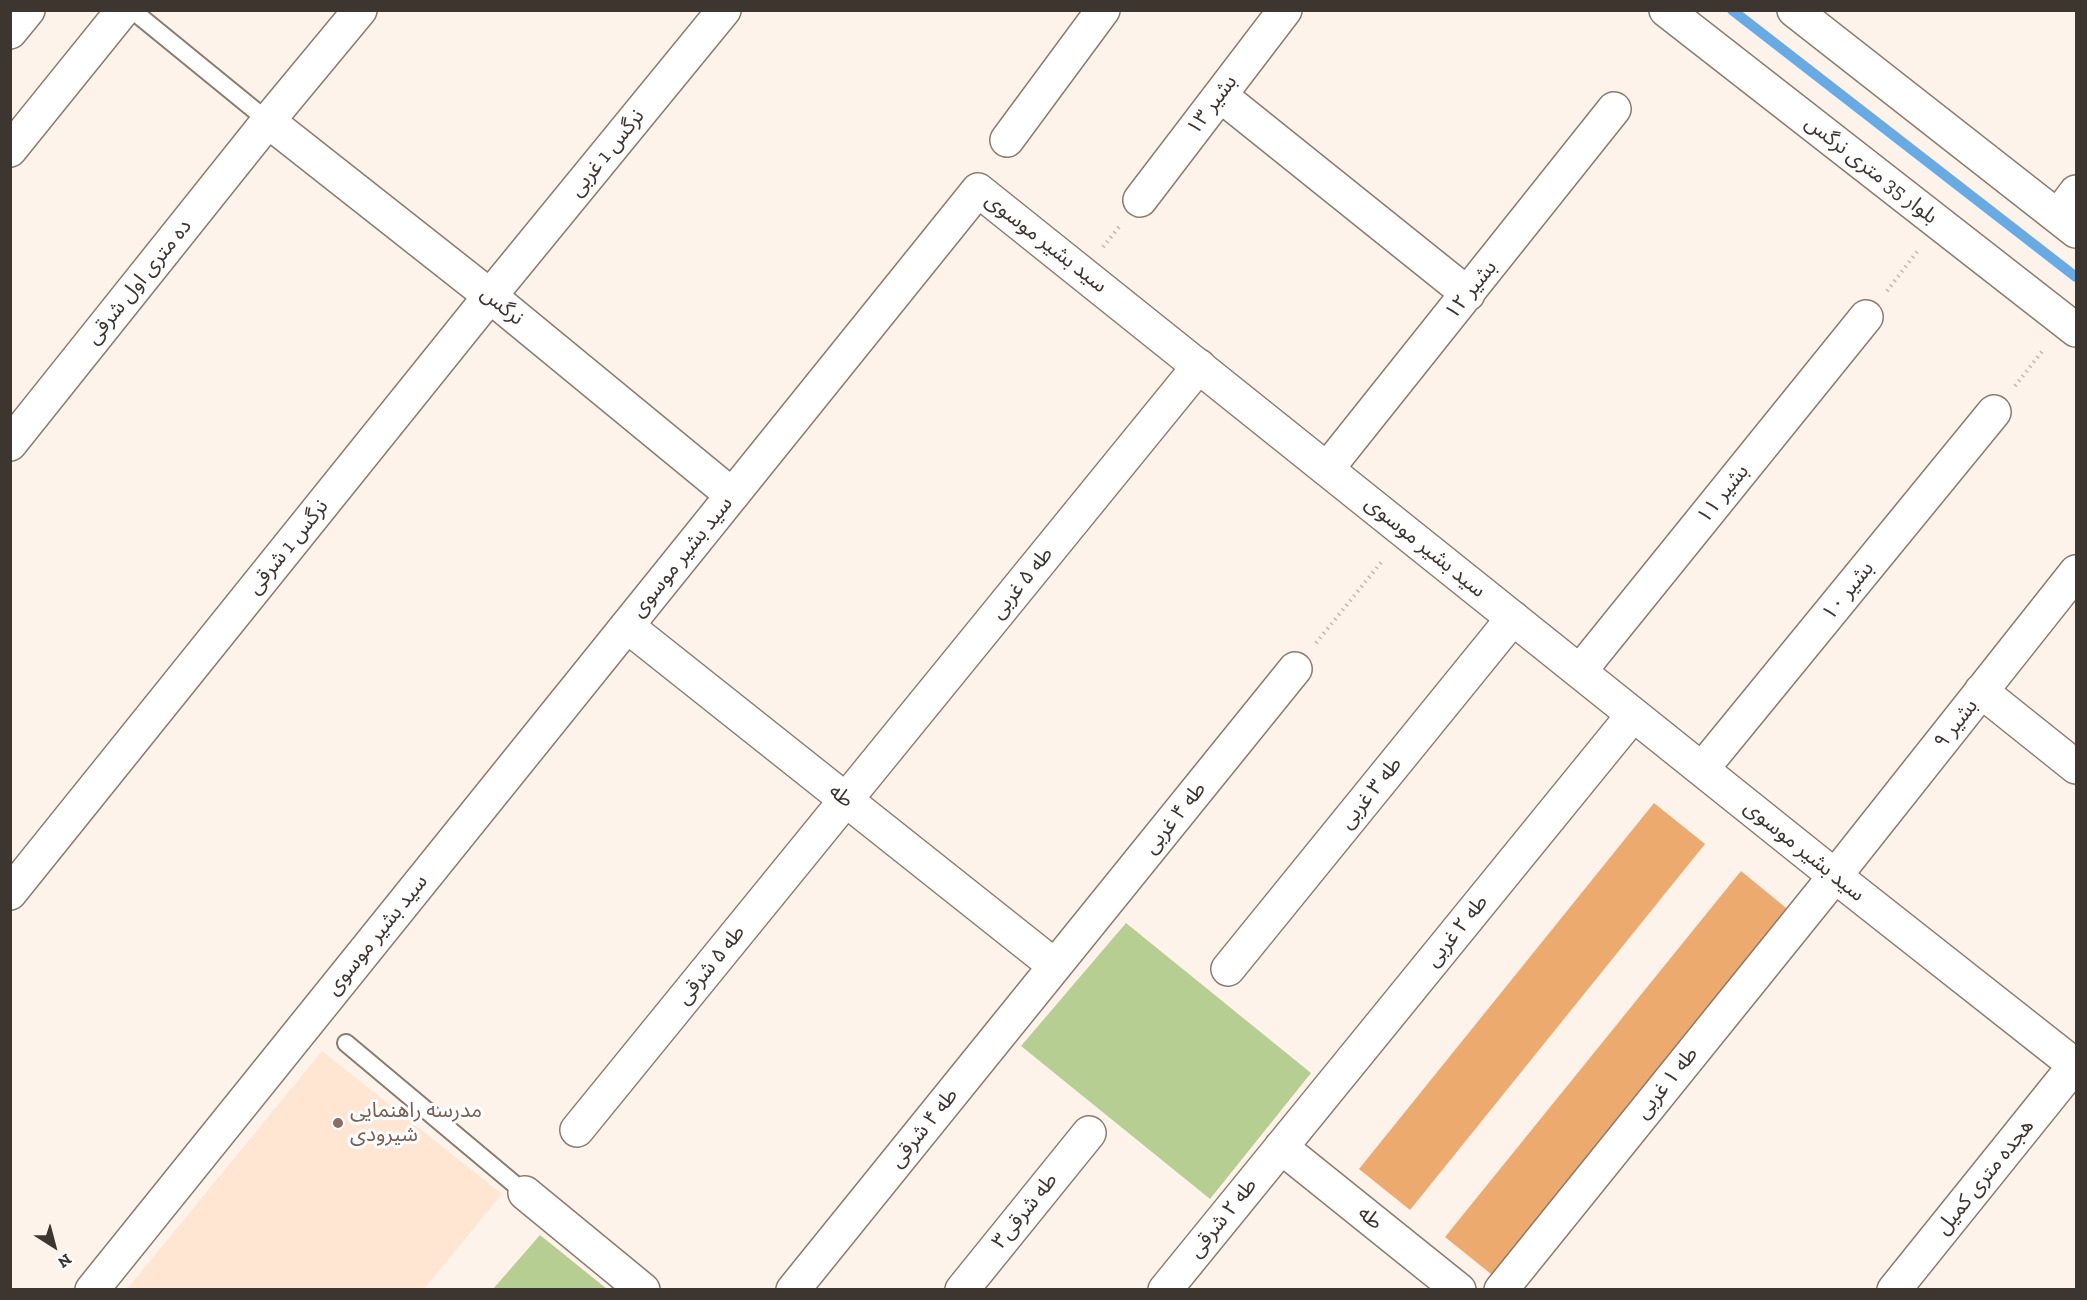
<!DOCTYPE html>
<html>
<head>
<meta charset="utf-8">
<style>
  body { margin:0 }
  #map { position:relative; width:2087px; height:1300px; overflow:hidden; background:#fef3eb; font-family:"Zilla Slab",serif }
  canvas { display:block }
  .frame { position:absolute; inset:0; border:12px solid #3c3530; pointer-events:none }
  .north { position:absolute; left:24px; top:1216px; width:60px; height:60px; -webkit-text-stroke:4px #fff; paint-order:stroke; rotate:144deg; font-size:16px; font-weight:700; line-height:24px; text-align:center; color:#3c3530 }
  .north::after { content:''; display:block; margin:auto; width:21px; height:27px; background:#3c3530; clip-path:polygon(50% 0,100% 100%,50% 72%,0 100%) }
</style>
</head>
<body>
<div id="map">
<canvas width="2087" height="1300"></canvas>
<div class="frame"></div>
<div class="north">N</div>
</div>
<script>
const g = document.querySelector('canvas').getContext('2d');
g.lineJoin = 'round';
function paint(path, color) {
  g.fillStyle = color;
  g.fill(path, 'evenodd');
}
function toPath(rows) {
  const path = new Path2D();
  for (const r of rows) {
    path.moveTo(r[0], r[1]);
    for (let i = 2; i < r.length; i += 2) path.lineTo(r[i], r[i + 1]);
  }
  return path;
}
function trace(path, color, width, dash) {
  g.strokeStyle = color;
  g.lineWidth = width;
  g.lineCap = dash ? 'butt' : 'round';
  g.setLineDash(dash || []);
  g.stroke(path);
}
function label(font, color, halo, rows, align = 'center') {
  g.font = font + ' "Zilla Slab","Noto Sans Arabic",serif';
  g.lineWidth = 6;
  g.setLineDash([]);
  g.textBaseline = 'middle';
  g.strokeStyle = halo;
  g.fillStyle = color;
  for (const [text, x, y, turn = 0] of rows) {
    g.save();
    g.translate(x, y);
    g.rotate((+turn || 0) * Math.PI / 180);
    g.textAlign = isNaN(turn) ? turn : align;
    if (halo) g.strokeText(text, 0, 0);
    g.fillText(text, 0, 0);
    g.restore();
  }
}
const built = toPath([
  [322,1051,502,1194,424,1289,127,1289]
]);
const green = toPath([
  [1126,923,1311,1073,1210,1199,1021,1046],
  [540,1235,607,1289,493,1289]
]);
const stream = toPath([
  [1732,10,2076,277]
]);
const building = toPath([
  [1654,803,1705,844,1410,1210,1359,1169],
  [1741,871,1791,912,1496,1278,1445,1237]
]);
const path = toPath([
  [1103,247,1119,227],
  [1887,291,1919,249],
  [2015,386,2044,349],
  [1316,643,1383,560]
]);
const service = toPath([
  [132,10,268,121],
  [346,1043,525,1193]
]);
const minor = toPath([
  [1220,95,1468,294],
  [268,121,490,296,732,495],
  [1007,140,1103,10],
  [1140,200,1285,10],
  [2058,216,2076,192],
  [10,444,268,121,360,10],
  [1327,469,1614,109],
  [627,626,1055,966],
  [1580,671,1866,317],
  [1981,691,2076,767],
  [1702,769,1994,412],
  [10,893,490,296,724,10],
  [1228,969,1513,618],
  [577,1130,1199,366],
  [1281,1147,1459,1290],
  [525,1193,643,1290],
  [793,1290,1295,669],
  [962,1290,1089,1133],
  [1165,1290,1633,715],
  [1501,1290,1835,876,2076,572]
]);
const tertiary = toPath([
  [92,1290,978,190,1835,876,2076,1066],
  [1894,1290,2075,1065]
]);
const secondary = toPath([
  [1666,10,2076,330],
  [1794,10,2076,231],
  [10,32,28,10],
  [10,150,123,10]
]);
const markers = [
  [338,1123,6,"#8d6e63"]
];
const streetNames = [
  ["بشیر ۱۳",1212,105,-53],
  ["نرگس 1 غربی",607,153,-51],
  ["بلوار 35 متری نرگس",1871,170,38],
  ["سید بشیر موسوی",1046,243,38],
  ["ده متری اول شرقی",139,282,-51],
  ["بشیر ۱۲",1471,290,-51],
  ["نرگس",502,306,39],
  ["بشیر ۱۱",1723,494,-51],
  ["نرگس 1 شرقی",288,547,-51],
  ["سید بشیر موسوی",1425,547,39],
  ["سید بشیر موسوی",682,557,-51],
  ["طه ۵ غربی",1022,583,-51],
  ["بشیر ۱۰",1848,591,-51],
  ["بشیر ۹",1956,724,-52],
  ["طه ۳ غربی",1371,793,-51],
  ["طه",841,796,38],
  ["طه ۴ غربی",1175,818,-51],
  ["سید بشیر موسوی",1804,851,39],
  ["طه ۲ غربی",1457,931,-51],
  ["سید بشیر موسوی",377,935,-51],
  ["طه ۵ شرقی",711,965,-51],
  ["طه ۱ غربی",1667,1083,-51],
  ["طه ۴ شرقی",924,1128,-51],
  ["هجده متری کمیل",1985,1177,-51],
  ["طه شرقی۳",1025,1211,-51],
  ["طه ۲ شرقی",1223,1218,-51],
  ["طه",1370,1218,39]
];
const educationNames = [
  ["مدرسه راهنمایی",350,1111],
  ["شیرودی",350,1135]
];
paint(built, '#fee6d3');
paint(green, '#b6ce91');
trace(stream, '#68aae4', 10);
paint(building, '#edaa6f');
trace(service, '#8b7b6f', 20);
trace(minor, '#8b7b6f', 36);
trace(tertiary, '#8b7b6f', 36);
trace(secondary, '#8b7b6f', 36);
trace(path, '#c2b8b1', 4, [1.5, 4.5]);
trace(service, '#fff', 16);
trace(minor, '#fff', 33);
trace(tertiary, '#fff', 33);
trace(secondary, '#fff', 33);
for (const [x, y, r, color] of markers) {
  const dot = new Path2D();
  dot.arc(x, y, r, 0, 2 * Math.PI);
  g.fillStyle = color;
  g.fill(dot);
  trace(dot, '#fff', 2);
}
label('21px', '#3c3530', '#fff', streetNames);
label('21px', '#785e54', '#fff', educationNames, 'left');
</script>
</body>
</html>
